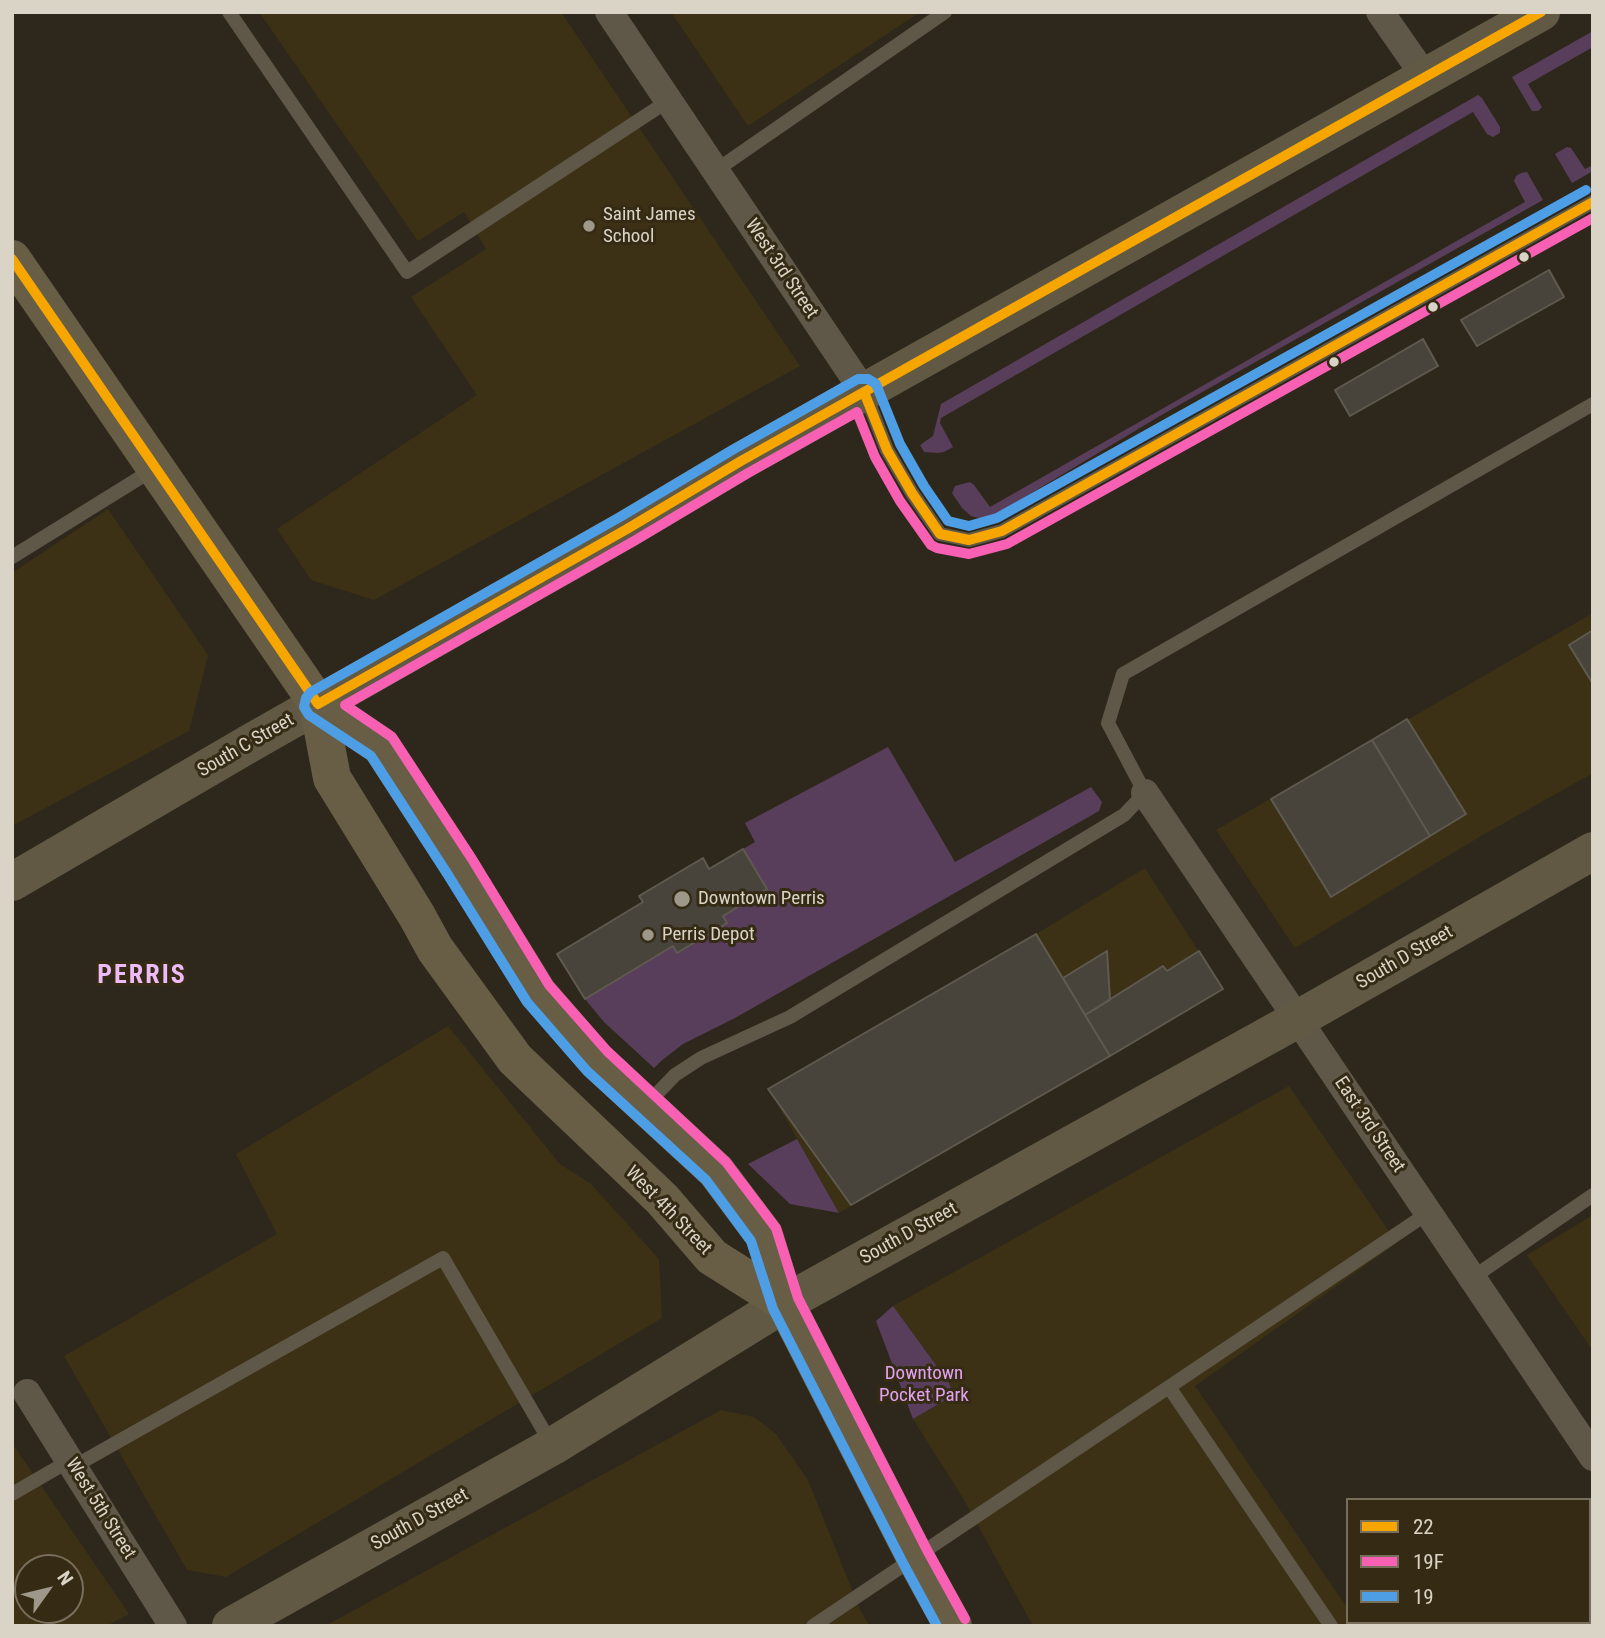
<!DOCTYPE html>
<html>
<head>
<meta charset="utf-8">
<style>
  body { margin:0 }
  #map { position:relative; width:1605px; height:1638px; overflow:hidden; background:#2e281c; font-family:"Roboto Condensed",sans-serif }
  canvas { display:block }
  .frame { position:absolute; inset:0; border:14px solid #dad4c7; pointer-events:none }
  .legend { position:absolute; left:1346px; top:1498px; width:245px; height:126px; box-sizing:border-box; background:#352b15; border:2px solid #776f5c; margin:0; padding:9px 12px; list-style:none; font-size:21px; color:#dad4c7 }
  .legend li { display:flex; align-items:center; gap:14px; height:35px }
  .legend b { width:35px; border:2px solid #776f5c }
  .north { position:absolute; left:14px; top:1554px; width:70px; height:70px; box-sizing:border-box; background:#352b15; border:2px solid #776f5c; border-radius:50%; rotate:56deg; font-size:19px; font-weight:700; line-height:28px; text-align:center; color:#dad4c7 }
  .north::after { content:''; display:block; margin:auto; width:24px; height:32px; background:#9e988b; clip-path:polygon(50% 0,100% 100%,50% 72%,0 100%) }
</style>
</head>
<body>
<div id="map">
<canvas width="1605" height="1638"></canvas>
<div class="frame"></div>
<ul class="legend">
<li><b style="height:9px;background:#f7a600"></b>22</li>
<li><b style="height:9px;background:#f860b3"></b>19F</li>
<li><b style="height:9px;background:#4d9ee5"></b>19</li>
</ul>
<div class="north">N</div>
</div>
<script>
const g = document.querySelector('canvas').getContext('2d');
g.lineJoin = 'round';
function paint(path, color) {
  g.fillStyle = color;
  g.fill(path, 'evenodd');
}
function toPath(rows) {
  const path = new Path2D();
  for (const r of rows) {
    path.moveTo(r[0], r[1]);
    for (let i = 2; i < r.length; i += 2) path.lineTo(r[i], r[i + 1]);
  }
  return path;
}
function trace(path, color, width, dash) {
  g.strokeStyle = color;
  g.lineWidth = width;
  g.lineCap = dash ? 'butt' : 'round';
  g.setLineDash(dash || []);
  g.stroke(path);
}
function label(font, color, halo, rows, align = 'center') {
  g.font = font + ' "Roboto Condensed",sans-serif';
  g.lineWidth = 6;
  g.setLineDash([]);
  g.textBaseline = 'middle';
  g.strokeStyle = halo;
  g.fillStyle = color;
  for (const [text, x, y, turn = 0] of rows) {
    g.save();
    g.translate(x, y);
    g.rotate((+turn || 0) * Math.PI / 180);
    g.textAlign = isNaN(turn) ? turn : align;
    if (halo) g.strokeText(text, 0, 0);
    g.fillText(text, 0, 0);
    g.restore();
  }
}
const built = toPath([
  [259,12,561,12,800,366,374,600,311,580,277,529,477,395,411,297,486,249,464,212,418,241],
  [671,12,920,12,748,126],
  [108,509,208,655,189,731,12,826,12,573],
  [1593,613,1593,773,1481,836,1295,948,1216,830],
  [1145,868,1223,989,1156,1030,839,1213,769,1089,1036,934],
  [448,1026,560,1164,591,1184,659,1259,662,1318,226,1577,187,1570,64,1356,277,1234,236,1154],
  [1289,1086,1397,1243,1195,1386,1348,1609,1348,1622,1357,1622,1359,1626,1033,1626,963,1498,913,1419,954,1395,949,1383,893,1306],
  [1593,1215,1593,1351,1527,1255],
  [721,1410,754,1417,776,1434,808,1480,861,1612,870,1626,325,1626],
  [12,1443,129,1614,106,1626,12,1626],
  [28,1568,70,1568,70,1610,28,1610]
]);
const green = toPath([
  [1593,31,1593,47,1528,84,1542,107,1538,111,1532,111,1512,77],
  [1478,95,1482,98,1500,127,1500,133,1493,137,1487,134,1473,112,941,418,940,423,953,447,944,452,938,453,924,452,920,445,933,436,941,404],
  [1567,147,1571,148,1585,169,1593,165,1593,171,1572,183,1555,154],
  [1527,172,1543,200,1165,413,993,516,982,519,971,516,962,508,952,493,955,486,970,482,974,485,990,507,1525,202,1514,181,1516,176,1521,173],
  [888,747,955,862,1091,787,1102,802,1099,811,735,1018,683,1044,661,1061,654,1068,604,1022,585,999,673,946,677,953,727,923,723,916,767,889,743,849,755,842,745,823],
  [797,1139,839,1213,790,1204,748,1164],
  [893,1306,949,1383,954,1395,913,1419,876,1321]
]);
const building = toPath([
  [1549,270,1564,297,1477,346,1461,320,1549,270],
  [1423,339,1438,366,1350,416,1335,390,1423,339],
  [1593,630,1593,684,1569,645,1593,630],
  [1407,719,1466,814,1430,836,1372,740,1407,719],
  [1372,740,1430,836,1331,897,1271,799,1372,740],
  [743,849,767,889,723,916,727,923,677,953,673,946,585,999,557,954,643,902,639,896,703,858,709,869,743,849],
  [1036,934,1110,1056,851,1205,768,1089,1036,934],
  [1107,951,1110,1000,1085,1015,1063,978,1107,951],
  [1199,951,1223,989,1110,1056,1085,1015,1163,966,1167,971,1199,951]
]);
const lane = toPath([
  [229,12,407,272,668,101],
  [715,171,945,12],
  [865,393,887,450,912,493,940,534,969,540,1002,531,1593,202],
  [12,557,154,469],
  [647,1104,675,1075,701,1058,790,1017,1124,815,1145,793,1108,723,1123,674,1593,404],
  [1472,1278,1593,1195],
  [1169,1387,1331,1626],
  [73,1467,443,1258,552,1445],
  [12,1494,69,1461],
  [813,1626,1428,1213]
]);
const street = toPath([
  [609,12,864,392],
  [1380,12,1426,78],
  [1145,793,1593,1457],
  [27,1393,173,1626]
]);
const secondary = toPath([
  [12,882,252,742,627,529,741,461,1541,12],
  [231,1626,553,1446,785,1303,1298,1019,1593,851]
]);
const primary = toPath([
  [12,259,318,704,381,746,460,867,538,993,597,1061,716,1171,764,1235,785,1303,915,1557,953,1626],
  [318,704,332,778,417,916,435,949,515,1059,662,1199,712,1257,785,1303]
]);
const bus1 = toPath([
  [12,259,318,704,627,529,741,461,1541,12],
  [864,392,887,450,912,493,940,534,969,540,1002,531,1593,202]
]);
const bus2 = toPath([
  [965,1619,927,1550,798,1298,776,1228,726,1162,607,1051,549,985,472,859,392,737,345,705,634,541,748,473,857,412,875,457,900,501,931,545,937,548,969,554,1007,544,1593,218]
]);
const bus3 = toPath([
  [937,1626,903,1563,773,1309,751,1241,706,1180,587,1071,527,1002,448,875,371,756,309,715,304,707,306,698,311,692,620,517,734,449,858,379,868,379,876,384,900,444,924,486,948,521,969,526,997,518,1586,190]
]);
const markers = [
  [589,226,7,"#9e988b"],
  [1524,257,6,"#dad4c7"],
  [1433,307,6,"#dad4c7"],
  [1334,362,6,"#dad4c7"],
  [682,899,9,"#9e988b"],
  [648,935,7,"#9e988b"]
];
const poiNames = [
  ["Saint James",603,215],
  ["School",603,237],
  ["Downtown Perris",698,899],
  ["Perris Depot",662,935]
];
const streetNames = [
  ["West 3rd Street",781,269,56],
  ["South C Street",246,746,-30],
  ["South D Street",1405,958,-30],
  ["East 3rd Street",1369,1125,56],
  ["West 4th Street",668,1211,46],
  ["South D Street",909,1234,-29],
  ["West 5th Street",100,1509,58],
  ["South D Street",420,1520,-29]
];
const parkNames = [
  ["Downtown",924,1374],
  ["Pocket Park",924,1396]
];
const districtNames = [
  ["PERRIS",142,976]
];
paint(built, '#3c3115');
paint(green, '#583e5a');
paint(building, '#49443b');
trace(building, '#5f5a50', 2);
trace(lane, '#5f5848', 14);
trace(street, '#5f5848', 28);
trace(secondary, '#625945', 38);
trace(primary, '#685e46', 38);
trace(bus1, '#f7a600', 10);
trace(bus2, '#f860b3', 10);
trace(bus3, '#4d9ee5', 10);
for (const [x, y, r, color] of markers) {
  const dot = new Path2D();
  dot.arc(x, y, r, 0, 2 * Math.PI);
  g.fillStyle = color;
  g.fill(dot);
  trace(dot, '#352b15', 2.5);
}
label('19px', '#dad4c7', '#352b15', poiNames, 'left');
label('19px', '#dad4c7', '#352b15', streetNames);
label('19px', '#e3a2f0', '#352b15', parkNames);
g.letterSpacing = '2px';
label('bold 26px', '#eebbf9', '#352b15', districtNames);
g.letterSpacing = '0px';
</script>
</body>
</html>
